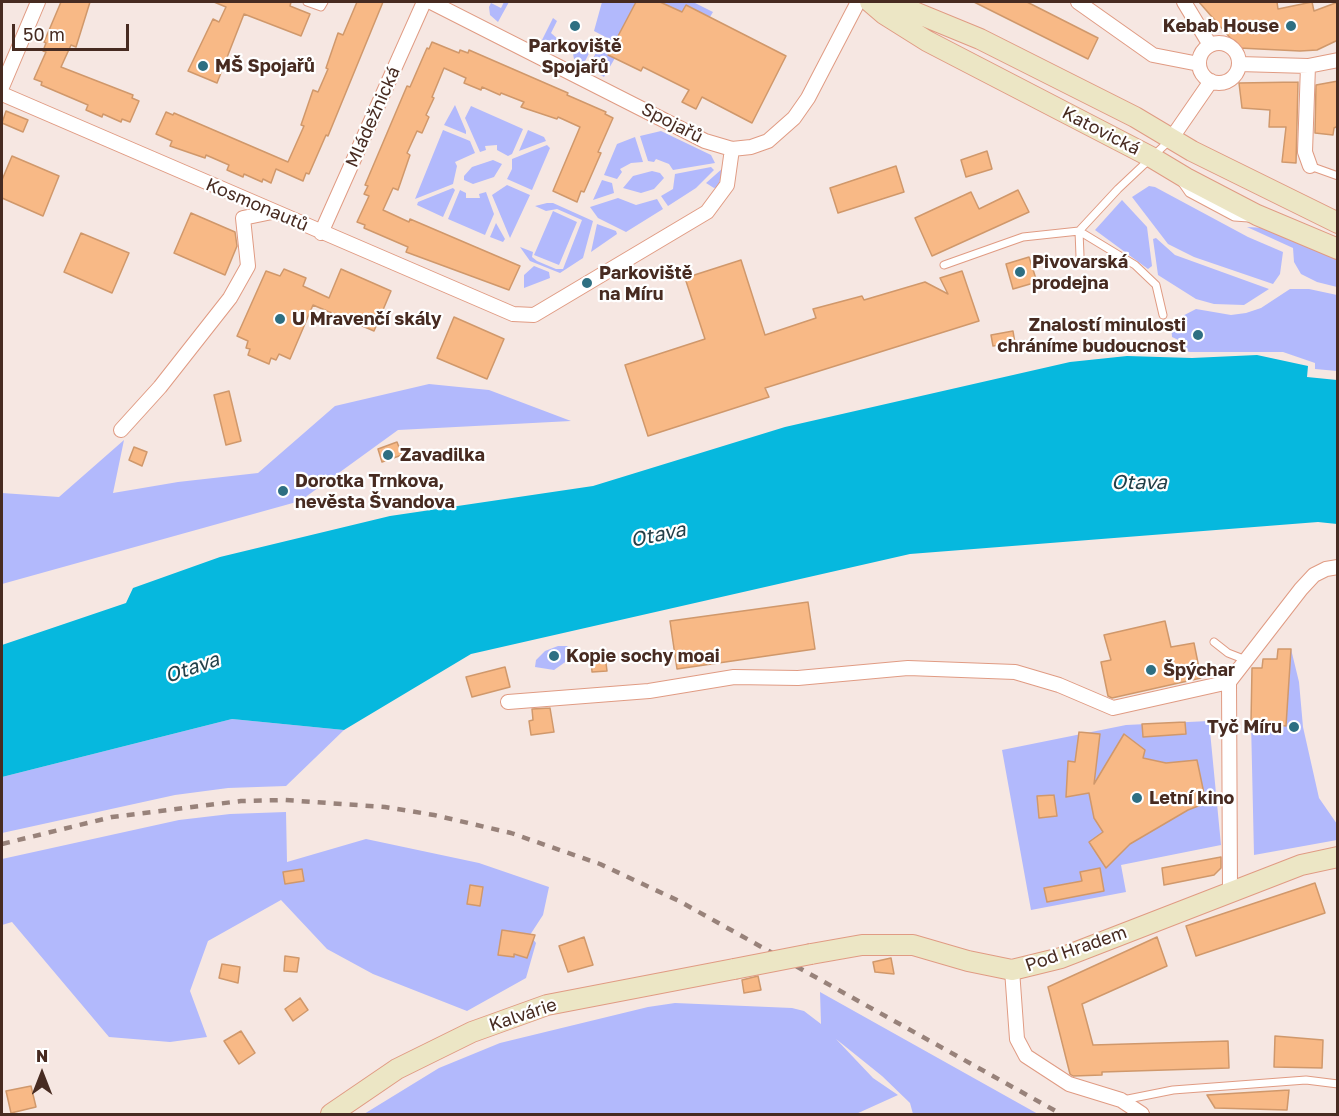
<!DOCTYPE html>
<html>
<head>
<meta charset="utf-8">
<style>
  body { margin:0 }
  #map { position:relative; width:1339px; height:1116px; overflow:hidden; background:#f6e7e2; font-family:"Golos Text",sans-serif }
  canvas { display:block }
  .frame { position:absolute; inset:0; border:3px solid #472b21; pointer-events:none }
  .north { position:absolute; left:12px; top:1044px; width:60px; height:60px; -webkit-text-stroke:4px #fff; paint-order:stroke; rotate:0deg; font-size:16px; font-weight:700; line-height:24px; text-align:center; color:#472b21 }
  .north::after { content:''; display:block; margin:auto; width:21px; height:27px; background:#472b21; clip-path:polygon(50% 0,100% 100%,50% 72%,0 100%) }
  .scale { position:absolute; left:12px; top:24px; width:117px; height:27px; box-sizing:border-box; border:3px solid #472b21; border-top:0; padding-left:8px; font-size:18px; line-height:21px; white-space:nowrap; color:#472b21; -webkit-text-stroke:4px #fff; paint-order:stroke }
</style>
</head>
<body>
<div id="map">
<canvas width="1339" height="1116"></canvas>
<div class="frame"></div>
<div class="north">N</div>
<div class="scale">50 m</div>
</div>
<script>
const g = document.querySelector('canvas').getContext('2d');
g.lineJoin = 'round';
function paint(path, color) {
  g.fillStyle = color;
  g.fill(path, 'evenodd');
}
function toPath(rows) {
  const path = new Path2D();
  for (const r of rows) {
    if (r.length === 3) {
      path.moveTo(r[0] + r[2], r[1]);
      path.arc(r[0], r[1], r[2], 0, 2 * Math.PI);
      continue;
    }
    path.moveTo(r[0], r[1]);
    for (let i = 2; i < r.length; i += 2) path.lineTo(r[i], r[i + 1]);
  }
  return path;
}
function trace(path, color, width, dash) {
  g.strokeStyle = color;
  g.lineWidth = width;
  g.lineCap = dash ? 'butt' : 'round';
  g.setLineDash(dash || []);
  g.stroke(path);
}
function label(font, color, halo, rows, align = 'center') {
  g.font = font + ' "Golos Text",sans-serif';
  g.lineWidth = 4.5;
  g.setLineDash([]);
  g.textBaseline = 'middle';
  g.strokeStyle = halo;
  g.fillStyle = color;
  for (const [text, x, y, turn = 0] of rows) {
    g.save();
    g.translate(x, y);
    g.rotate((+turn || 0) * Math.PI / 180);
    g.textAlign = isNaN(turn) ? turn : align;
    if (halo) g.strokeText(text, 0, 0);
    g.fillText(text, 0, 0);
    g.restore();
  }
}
const green = toPath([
  [504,2,509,2,498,22,490,15,489,7,491,3,501,8],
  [602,2,636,2,615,42,594,31],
  [660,2,693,2,713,12,710,17,686,5,682,12],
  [553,18,557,21,551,33,559,40,549,45,540,44],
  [591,37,596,40,583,65,574,59,572,49,576,46,584,50],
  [601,43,611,48,609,54,615,58,604,77,588,68],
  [455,105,466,131,466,134,444,125],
  [471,106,523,129,512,154,508,156,497,150,497,145,485,146,486,150,480,152,465,118],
  [443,130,470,141,475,153,455,162,457,166,453,184,415,199],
  [528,130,544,137,546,141,519,151],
  [661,131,711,155,715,163,673,170,669,164,656,159,654,162,648,161,640,136],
  [635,137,643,162,631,163,620,169,622,172,617,179,604,175,617,144],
  [547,145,550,148,532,190,507,179,512,169,512,159],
  [493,160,502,164,494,177,473,184,464,180,464,176,472,167],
  [711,167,714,170,696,188,668,206,661,196,673,189,675,174],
  [723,168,718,187,714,188,706,183],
  [652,171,660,173,664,178,654,189,641,193,623,188,633,176],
  [602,180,612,183,614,193,593,200],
  [507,185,530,195,510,238,492,195],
  [1149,186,1155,187,1248,237,1283,252,1280,274,1273,284,1194,257,1168,244,1132,197],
  [453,188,455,190,443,217,417,205,418,202],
  [460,190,466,193,466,198,480,198,479,194,486,192,494,214,485,235,448,219],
  [618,198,636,205,657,199,663,209,626,232,598,218,590,207],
  [1122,200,1147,227,1152,266,1148,269,1095,230],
  [547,203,553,203,593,221,583,258,560,273,530,261,520,247,533,252,532,257,537,261,556,269,563,269,582,220,557,209,546,211,535,206],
  [553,211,577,222,559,265,534,255],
  [496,223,505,239,503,242,490,237],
  [597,224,616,231,617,234,591,252],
  [1247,227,1265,228,1337,258,1337,287,1317,282,1301,274,1294,262,1293,248],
  [1156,238,1175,255,1269,289,1244,305,1214,304,1196,299,1158,275,1153,239],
  [534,266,549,272,550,278,524,288,524,275],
  [1290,289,1309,289,1337,295,1337,371,1315,369,1315,363,1283,352,1190,352,1186,351,1183,342,1172,337,1171,322,1196,309,1231,315,1246,313,1261,308],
  [429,384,489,390,571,421,398,430,300,501,2,584,2,493,59,497,124,440,113,493,178,482,258,473,335,406],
  [558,646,567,646,575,651,571,658,554,670,535,667,536,660,545,651],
  [1291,649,1299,682,1303,727,1319,798,1337,824,1337,840,1254,855,1251,722,1286,725],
  [232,719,344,730,286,786,228,788,175,795,2,833,2,777],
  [1209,721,1221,845,1121,865,1126,892,1031,910,1002,750,1126,725],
  [286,812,287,862,366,839,479,863,549,887,543,915,530,935,536,943,526,978,467,1011,373,974,327,949,281,900,208,941,190,991,207,1037,170,1042,109,1037,12,922,2,925,2,859,179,820,230,814],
  [820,992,1038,1114,913,1114,910,1103,882,1076,836,1039,873,1078,898,1095,856,1114,364,1114,439,1068,500,1043,648,1007,675,1003,792,1008,804,1011,821,1024]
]);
const water = toPath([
  [1257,355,1308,366,1307,377,1337,380,1337,524,1318,522,910,554,471,654,344,730,232,719,2,777,2,645,126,603,133,588,220,557,390,516,593,486,785,427,1070,362,1127,356,1192,358]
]);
const building = toPath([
  [61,2,90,2,76,47,71,45,61,67,133,95,132,98,139,101,130,122,122,119,121,122,103,114,102,117,86,110,88,105,41,85,42,82,34,79,46,52,43,51,46,43,44,42,61,2],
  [214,2,291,2,290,6,310,14,301,36,244,14,217,83,188,71,213,19,219,22,226,7,214,2],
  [357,2,383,2,328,136,326,135,309,174,306,173,303,181,276,169,271,183,263,179,262,182,244,174,243,177,227,170,229,165,206,155,205,158,170,146,172,141,156,134,166,112,173,115,174,113,288,162,304,126,301,125,313,90,318,92,328,69,326,68,338,33,343,35,357,2],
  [636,2,660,2,682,12,686,5,786,56,752,123,702,97,696,109,682,102,689,90,643,67,641,71,608,55,636,2],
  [974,2,1027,2,1098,38,1088,59,974,2],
  [1199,2,1277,2,1278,9,1312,2,1314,11,1338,2,1338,40,1317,50,1300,51,1239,48,1199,2],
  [432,42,459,53,460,50,468,53,469,50,568,93,567,95,606,112,605,114,613,118,598,152,601,153,584,192,581,191,577,202,553,191,580,127,558,117,557,119,521,107,524,102,501,93,500,95,482,87,481,90,464,83,466,78,444,68,432,97,434,98,426,115,429,117,422,133,417,131,407,153,410,155,398,190,393,188,383,210,409,222,410,219,520,266,509,290,406,252,408,247,364,228,365,225,357,222,369,196,364,194,368,186,365,185,407,86,410,87,427,48,429,49,432,42],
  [1338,81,1338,126,1334,128,1333,135,1315,133,1316,85,1338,81],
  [1298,82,1296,163,1282,162,1286,127,1269,127,1270,110,1242,108,1239,83,1298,82],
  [6,111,28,120,23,132,2,123,6,111],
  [987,151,992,169,966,177,961,160,987,151],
  [12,156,59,176,43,216,2,198,2,180,12,156],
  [896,166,904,192,838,213,830,188,896,166],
  [1018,190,1029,212,932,256,915,218,971,192,979,209,1018,190],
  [191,213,235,232,237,246,225,275,174,253,191,213],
  [81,233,129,253,112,293,64,272,81,233],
  [1029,257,1037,282,1013,289,1006,264,1029,257],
  [741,260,765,335,816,318,813,309,862,296,864,300,925,282,948,294,940,278,962,271,979,321,765,388,769,397,648,436,625,365,705,339,685,278,741,260],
  [284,269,306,278,303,286,329,298,341,269,391,291,374,331,313,305,290,359,279,354,276,360,271,358,269,364,248,355,250,349,246,348,248,341,237,336,266,271,280,276,284,269],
  [454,317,504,339,487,379,437,358,454,317],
  [1013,331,1015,343,993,346,991,335,1013,331],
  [229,391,241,441,226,445,214,395,229,391],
  [397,442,402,455,382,462,378,449,397,442],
  [134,447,147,452,142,466,129,460,134,447],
  [808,602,815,649,677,669,670,621,808,602],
  [1165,621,1171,647,1194,643,1201,678,1112,698,1108,696,1101,662,1111,660,1104,635,1165,621],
  [1278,649,1291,649,1286,726,1251,722,1252,668,1262,668,1263,659,1277,659,1278,649],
  [605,655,607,671,592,672,591,656,605,655],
  [505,667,510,687,472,697,466,677,505,667],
  [550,708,554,732,531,735,529,721,533,720,532,709,550,708],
  [1185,722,1186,734,1143,737,1142,724,1185,722],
  [1079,732,1100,734,1094,784,1124,734,1145,750,1143,758,1166,763,1197,760,1206,803,1188,810,1130,844,1106,868,1089,842,1103,832,1094,818,1089,793,1066,797,1068,761,1075,762,1079,732],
  [1054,795,1057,816,1039,818,1037,796,1054,795],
  [1221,857,1221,868,1214,875,1164,885,1162,868,1221,857],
  [1100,868,1104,891,1047,902,1044,888,1082,881,1080,872,1100,868],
  [302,869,304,881,285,884,283,872,302,869],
  [1315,883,1325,913,1196,956,1186,926,1315,883],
  [470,885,483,887,480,906,467,904,470,885],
  [502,930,535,935,527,958,514,954,514,957,498,955,502,930],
  [584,937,593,965,568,972,559,946,584,937],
  [1157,937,1167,966,1082,1004,1093,1045,1228,1041,1229,1068,1102,1072,1102,1075,1073,1076,1070,1074,1048,987,1157,937],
  [285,956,299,958,297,972,284,971,285,956],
  [891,958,894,974,875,972,873,962,891,958],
  [222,964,240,967,238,983,219,978,222,964],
  [758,976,761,990,744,993,742,980,758,976],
  [300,998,308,1010,293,1021,285,1009,300,998],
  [241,1031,255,1053,239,1064,224,1041,241,1031],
  [1275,1036,1323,1040,1322,1068,1274,1067,1275,1036],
  [31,1086,36,1107,11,1113,6,1091,31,1086],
  [1289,1090,1287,1110,1215,1108,1207,1095,1289,1090]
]);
const lane = toPath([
  [307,2,321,7,324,2],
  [1310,166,1338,176],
  [1182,183,1189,193,1234,217,1249,218],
  [1079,231,1135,265,1156,285,1163,315],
  [1079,231,1080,256],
  [944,265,1023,237,1079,231,1118,189,1169,141],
  [1214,642,1228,653,1246,660],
  [1123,1100,1173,1090,1306,1080,1338,1084]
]);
const street = toPath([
  [431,2,705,141,732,149,751,147,768,141,794,118,808,98,858,2],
  [1078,2,1153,55,1199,64],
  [1184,2,1210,45],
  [1219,63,20],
  [1239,64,1308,66,1338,60],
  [1308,66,1305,152,1310,166],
  [2,87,38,2],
  [2,94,513,314,534,315,707,212,727,185,732,149],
  [1171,139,1211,81],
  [321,233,424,2],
  [121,430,160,387,230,298,248,266,243,218,272,212],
  [508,702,649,691,734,677,798,678,908,668,1015,672,1059,685,1113,708,1229,682],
  [1230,891,1229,682,1301,589,1314,575,1326,569,1338,567],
  [1012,970,1017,1039,1026,1056,1069,1084,1121,1100,1142,1114]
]);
const secondary = toPath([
  [870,2,884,14,927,41,1151,157,1186,178,1257,215,1338,249],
  [890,2,980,39,1135,117,1192,151,1338,223],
  [811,954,862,945,913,945,968,961,1012,970,1061,958,1301,865,1338,857],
  [331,1114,397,1069,472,1032,547,1005,734,969]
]);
const rail = toPath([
  [2,844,112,817,241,801,285,800,385,807,434,815,511,833,600,864,679,901,1061,1114]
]);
const secondaryBridge = toPath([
  [734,969,811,954]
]);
const markers = [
  [575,26,6,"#2e6f82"],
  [1291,26,6,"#2e6f82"],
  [203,66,6,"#2e6f82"],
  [1020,272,6,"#2e6f82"],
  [587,283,6,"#2e6f82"],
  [280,319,6,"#2e6f82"],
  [1198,335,6,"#2e6f82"],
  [388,455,6,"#2e6f82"],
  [283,491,6,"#2e6f82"],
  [554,656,6,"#2e6f82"],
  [1151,670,6,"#2e6f82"],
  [1294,727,6,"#2e6f82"],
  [1137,798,6,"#2e6f82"]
];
const poiNames = [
  ["Kebab House",1279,26,"right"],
  ["Parkoviště",575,46,"center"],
  ["Spojařů",575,67,"center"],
  ["MŠ Spojařů",215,66],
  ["Pivovarská",1032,262],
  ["prodejna",1032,283],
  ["Parkoviště",599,273],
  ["na Míru",599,294],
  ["U Mravenčí skály",292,319],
  ["Znalostí minulosti",1186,325,"right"],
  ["chráníme budoucnost",1186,346,"right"],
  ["Zavadilka",400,455],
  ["Dorotka Trnkova,",295,481],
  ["nevěsta Švandova",295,502],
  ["Kopie sochy moai",566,656],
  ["Špýchar",1163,670],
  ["Tyč Míru",1282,727,"right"],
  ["Letní kino",1149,798]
];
const streetNames = [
  ["Mládežnická",373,117,-66],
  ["Spojařů",672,123,27],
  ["Katovická",1101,131,27],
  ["Kosmonautů",257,205,23],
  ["Pod Hradem",1076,949,-19],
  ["Kalvárie",523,1015,-18]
];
const waterNames = [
  ["Otava",1139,483],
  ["Otava",658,535,-12],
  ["Otava",192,668,-19]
];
paint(green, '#b2b9fc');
paint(water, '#06b8de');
paint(building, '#f8b986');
trace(building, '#d0986b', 1.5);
trace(lane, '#e09b83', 9);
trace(street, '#e09b83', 16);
trace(secondary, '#e09b83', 22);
trace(lane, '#fff', 7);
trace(street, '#fff', 14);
trace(secondary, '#ece6c5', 20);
trace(rail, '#98827a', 4.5, [8, 8]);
trace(secondaryBridge, '#e09b83', 22, []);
trace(secondaryBridge, '#ece6c5', 20);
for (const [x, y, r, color] of markers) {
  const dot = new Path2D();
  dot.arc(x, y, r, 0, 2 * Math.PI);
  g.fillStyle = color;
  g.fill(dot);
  trace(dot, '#fff', 2);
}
label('bold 18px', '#472b21', '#fff', poiNames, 'left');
label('18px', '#472b21', '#fff', streetNames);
label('italic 20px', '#234049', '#fff', waterNames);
</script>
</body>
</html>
